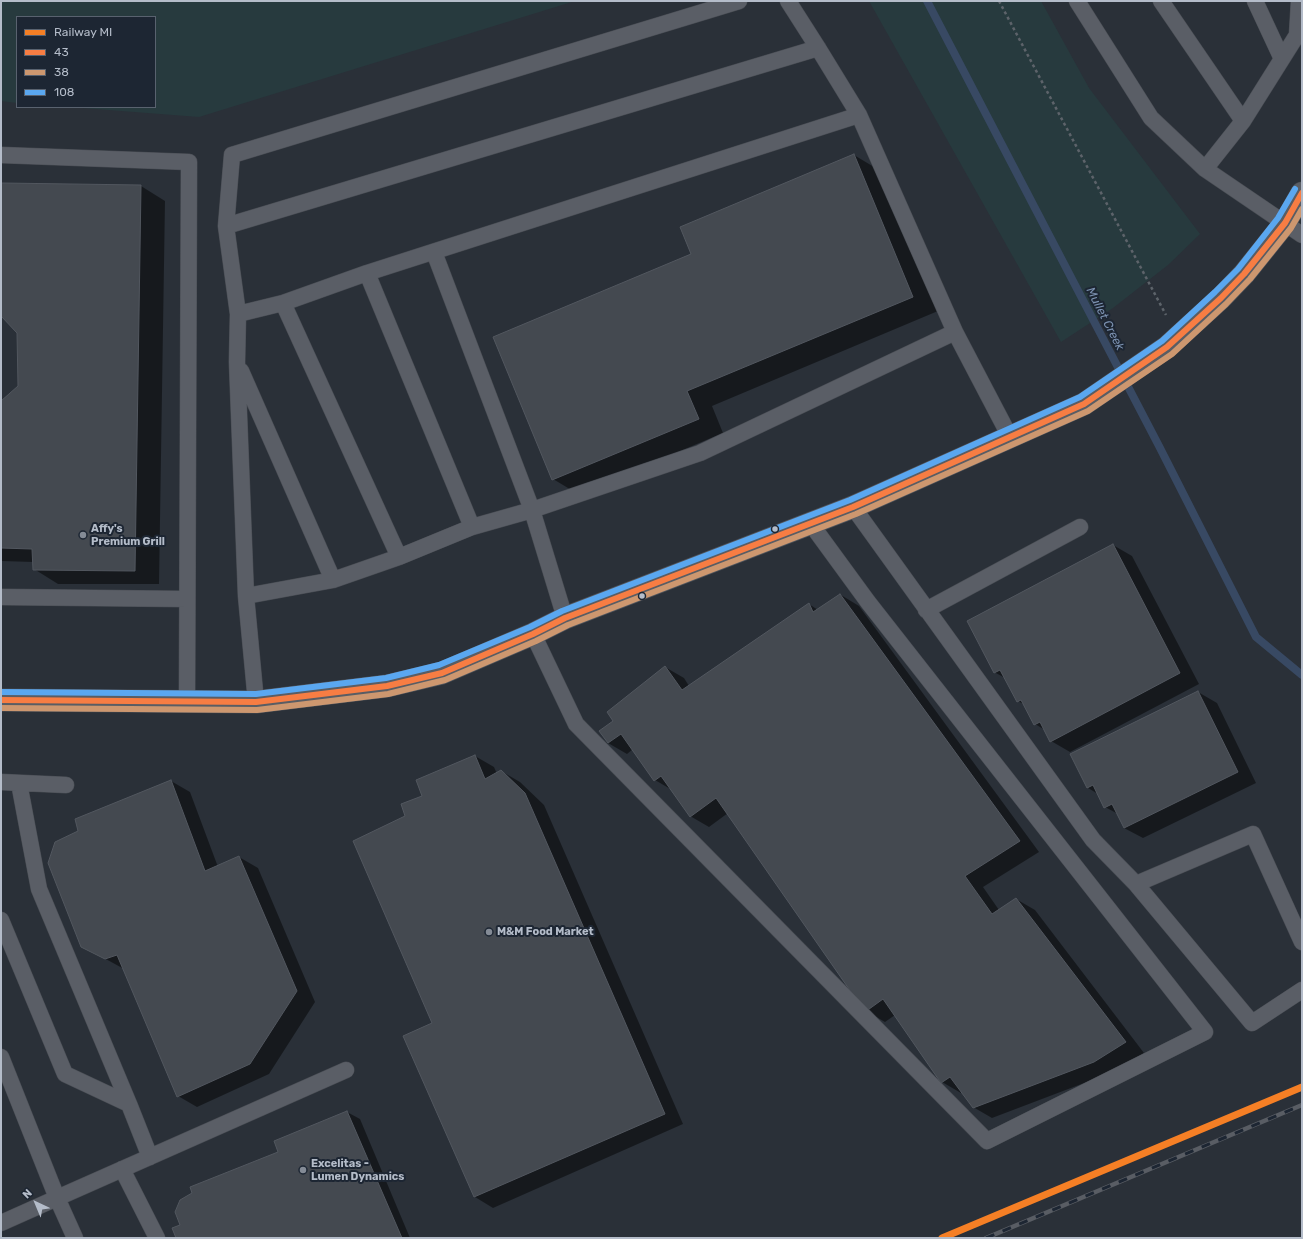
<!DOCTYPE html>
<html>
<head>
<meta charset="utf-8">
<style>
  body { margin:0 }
  #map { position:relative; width:1303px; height:1239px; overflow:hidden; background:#2a3038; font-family:Rubik,sans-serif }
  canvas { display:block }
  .frame { position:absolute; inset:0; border:2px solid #b4bcc9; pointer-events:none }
  .legend { position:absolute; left:16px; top:16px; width:140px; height:92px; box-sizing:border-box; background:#1d2633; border:1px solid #59626f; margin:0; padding:5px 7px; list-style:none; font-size:12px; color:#b4bcc9 }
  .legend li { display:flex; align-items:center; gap:8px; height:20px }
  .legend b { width:20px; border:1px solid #59626f }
  .north { position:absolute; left:16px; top:1183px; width:40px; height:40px; -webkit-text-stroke:3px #1d2633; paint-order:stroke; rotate:316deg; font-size:11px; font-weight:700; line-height:16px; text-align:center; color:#b4bcc9 }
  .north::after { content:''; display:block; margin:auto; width:14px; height:18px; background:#b4bcc9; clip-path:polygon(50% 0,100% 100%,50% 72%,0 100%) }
</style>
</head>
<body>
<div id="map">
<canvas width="1303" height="1239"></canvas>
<div class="frame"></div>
<ul class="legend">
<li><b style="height:5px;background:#f57f25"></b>Railway MI</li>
<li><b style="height:5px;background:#f77d43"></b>43</li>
<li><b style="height:5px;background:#cd976f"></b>38</li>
<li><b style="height:5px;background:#5aa7f0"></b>108</li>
</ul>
<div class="north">N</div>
</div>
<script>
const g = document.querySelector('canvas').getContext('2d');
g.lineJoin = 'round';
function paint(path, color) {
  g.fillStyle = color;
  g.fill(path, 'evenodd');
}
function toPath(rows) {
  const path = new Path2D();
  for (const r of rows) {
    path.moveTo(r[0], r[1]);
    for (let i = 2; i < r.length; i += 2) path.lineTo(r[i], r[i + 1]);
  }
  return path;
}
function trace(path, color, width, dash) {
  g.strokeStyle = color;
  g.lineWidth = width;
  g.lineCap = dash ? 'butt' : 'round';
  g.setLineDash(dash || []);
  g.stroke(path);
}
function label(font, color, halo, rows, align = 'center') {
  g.font = font + ' Rubik,sans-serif';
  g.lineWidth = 4;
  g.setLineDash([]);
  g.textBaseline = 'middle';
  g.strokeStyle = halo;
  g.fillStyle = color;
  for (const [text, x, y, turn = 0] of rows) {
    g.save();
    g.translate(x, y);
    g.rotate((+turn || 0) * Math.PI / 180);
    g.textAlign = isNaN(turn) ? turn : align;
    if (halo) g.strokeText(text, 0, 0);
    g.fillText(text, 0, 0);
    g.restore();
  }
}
const green = toPath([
  [1,1,575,1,199,117,70,107,155,107,155,17,17,17,17,103,1,101],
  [869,1,1041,1,1089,88,1200,234,1168,265,1113,308,1061,342]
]);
const shadow = toPath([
  [854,155,879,170,938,311,712,406,723,433,578,494,553,479,692,254],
  [1,184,141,186,165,201,159,584,58,584,34,569,33,562,1,561,1,403,19,386,18,332,1,316],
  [1113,545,1132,556,1199,684,1070,752,1051,741,1045,730,1035,724,1025,705,1018,701,1007,679,994,672],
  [841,595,859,606,1039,852,983,887,999,910,1016,899,1035,910,1144,1053,1113,1072,992,1118,973,1107,962,1092,961,1093,942,1082,895,1015,885,1022,866,1011,728,813,709,827,690,816,672,790,655,780,633,749,627,754,608,743,601,731,615,721,665,667,684,678,689,686,809,604,818,610],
  [1198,692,1217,703,1256,783,1143,838,1124,828,1118,814,1105,807,1098,794,1088,788],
  [475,756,494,767,497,774,501,771,520,782,544,805,683,1124,493,1208,475,1197,433,1024,406,817,423,796],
  [171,781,190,792,218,867,239,857,258,868,315,1002,269,1074,197,1107,178,1096,124,969,82,946,79,832],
  [347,1112,360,1119,410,1238,177,1238,181,1226,279,1153]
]);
const stream = toPath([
  [927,1,1159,446,1256,637,1302,675]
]);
const building = toPath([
  [854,154,913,297,687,391,699,419,552,480,493,337,691,254,680,227,854,154],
  [1,183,141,185,135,571,33,570,32,549,1,548,1,401,18,386,17,333,1,316,1,183],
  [1113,544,1180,673,1050,742,1040,722,1034,725,1021,700,1017,702,1000,670,994,673,967,621,1113,544],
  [840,594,1020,841,965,876,992,914,1016,898,1126,1042,1094,1062,973,1108,950,1077,941,1083,883,999,865,1012,716,798,690,817,661,776,654,781,621,734,608,743,599,731,613,721,607,712,665,666,682,690,809,603,813,612,840,594],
  [1198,691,1238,772,1124,828,1112,804,1104,808,1093,785,1087,788,1070,754,1198,691],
  [475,755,485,779,501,770,525,793,665,1114,474,1197,403,1036,432,1023,353,841,405,816,401,804,422,796,416,780,475,755],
  [171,780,205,871,239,856,297,991,250,1064,177,1097,117,955,105,959,81,947,48,863,55,842,78,831,75,819,171,780],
  [347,1111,402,1238,176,1238,172,1228,180,1225,175,1212,180,1200,192,1193,190,1187,278,1152,274,1141,347,1111]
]);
const path = toPath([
  [999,1,1166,315]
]);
const lane = toPath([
  [788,1,818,48,859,115,955,332,1010,437],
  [1077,1,1151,118,1205,169],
  [1161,1,1243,121],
  [1255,1,1282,59],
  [1299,1,1297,35,1243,121,1205,169,1302,235],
  [1,155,189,162,187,703],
  [226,226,818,48],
  [434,252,532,510,565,618],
  [367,273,472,527],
  [283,303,399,557],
  [238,314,283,303,367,273,859,115],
  [241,371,333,580],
  [853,507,1093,840,1136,884,1252,1023,1302,990],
  [246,596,333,580,399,557,472,527,532,510,700,453,955,332],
  [1,597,187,599],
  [926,610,1080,527],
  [533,634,576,724,987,1141,1205,1032,868,602,811,524],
  [256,702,246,596,237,362,238,314,226,226,232,155,739,1],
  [1,782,66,785],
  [19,783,39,889,129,1104],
  [1136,884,1253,834,1302,942],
  [1,920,65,1074,129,1104,150,1157],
  [1,1057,57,1198,346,1070],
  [122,1169,157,1238],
  [1,1223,57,1198,75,1238]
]);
const secondary = toPath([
  [1,700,256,702,387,686,442,673,533,634,565,618,853,507,1084,404,1167,347,1221,298,1244,274,1285,223,1302,193]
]);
const rail = toPath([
  [986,1238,1302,1105]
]);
const bus1 = toPath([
  [1,700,256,702,387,686,442,673,533,634,565,618,853,507,1084,404,1167,347,1221,298,1244,274,1285,223,1302,193]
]);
const bus2 = toPath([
  [1,708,257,710,388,694,445,680,536,641,568,625,856,514,1088,411,1172,354,1226,304,1250,279,1291,228,1302,209]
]);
const bus3 = toPath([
  [1,692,256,694,386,678,439,665,530,627,562,611,850,500,1080,397,1162,341,1215,292,1238,269,1278,218,1295,189]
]);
const rail1 = toPath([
  [942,1238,1302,1087]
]);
const markers = [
  [775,529,3.5,"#b4bcc9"],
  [83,535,4,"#848b96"],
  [642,596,3.5,"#b4bcc9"],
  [489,932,4,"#848b96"],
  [303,1170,4,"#848b96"]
];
const poiNames = [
  ["Affy's",91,529],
  ["Premium Grill",91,542],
  ["M&M Food Market",497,932],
  ["Excelitas -",311,1164],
  ["Lumen Dynamics",311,1177]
];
const waterNames = [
  ["Mullet Creek",1105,319,63]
];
paint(green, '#273a3e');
paint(shadow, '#0007');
trace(stream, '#384963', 8);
paint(building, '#444950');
trace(building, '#52575f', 1);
trace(lane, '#484c53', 17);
trace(secondary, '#484c53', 23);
trace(path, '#5d636a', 2.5, [3, 3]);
trace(lane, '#5a5e66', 16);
trace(secondary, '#595d64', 22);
trace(rail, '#595d64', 4.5);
trace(rail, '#1d2633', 3, [9]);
trace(bus1, '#f77d43', 6);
trace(bus2, '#cd976f', 6);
trace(bus3, '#5aa7f0', 6);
trace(rail1, '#f57f25', 7);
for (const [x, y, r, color] of markers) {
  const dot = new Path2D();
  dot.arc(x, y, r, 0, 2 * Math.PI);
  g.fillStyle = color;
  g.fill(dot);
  trace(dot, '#1d2633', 1.5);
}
label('bold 11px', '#b4bcc9', '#1d2633', poiNames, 'left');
label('italic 12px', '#7c92b1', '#1d2633', waterNames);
</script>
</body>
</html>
